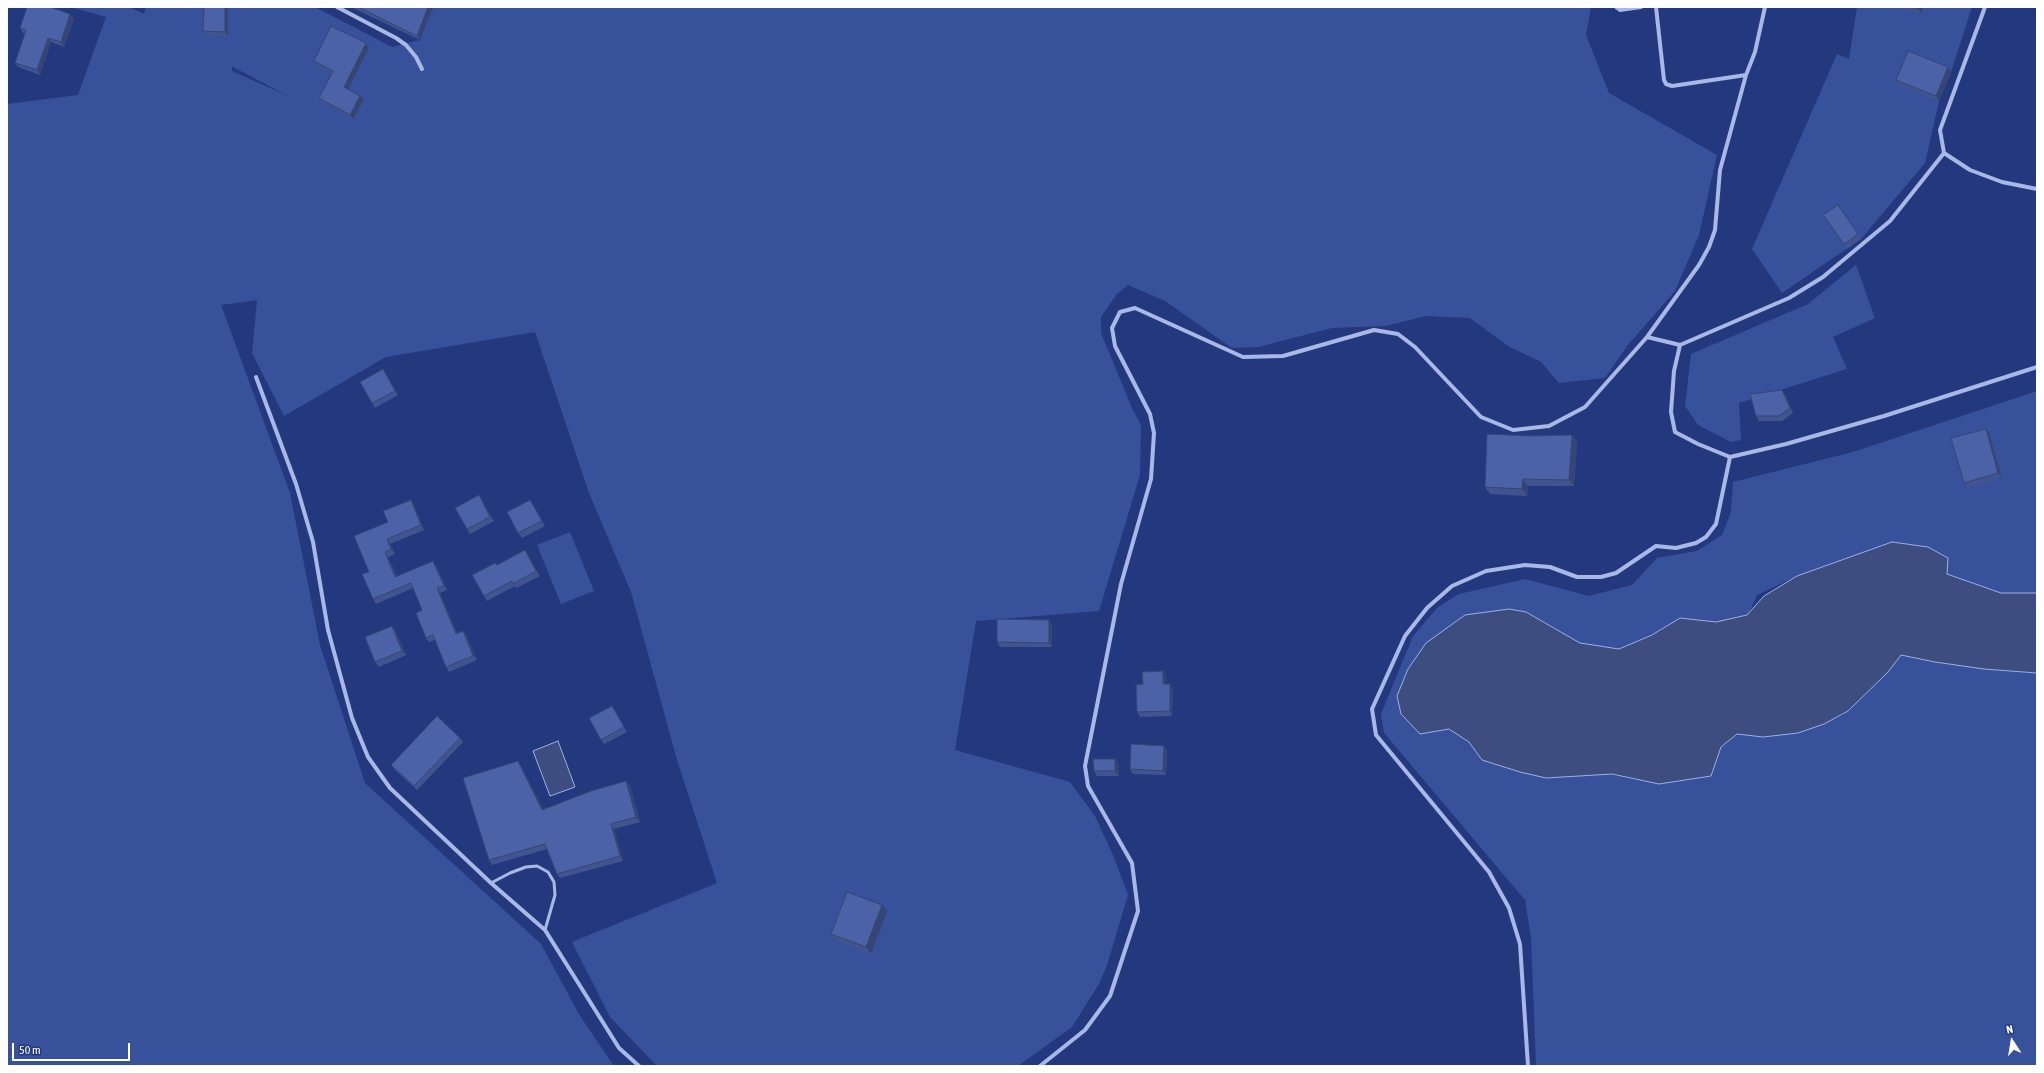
<!DOCTYPE html>
<html>
<head>
<meta charset="utf-8">
<style>
  body { margin:0 }
  #map { position:relative; width:2044px; height:1073px; overflow:hidden; background:#24397d; font-family:"Asap Condensed",sans-serif }
  canvas { display:block }
  .frame { position:absolute; inset:0; border:8px solid #fff; pointer-events:none }
  .north { position:absolute; left:1992px; top:1021px; width:40px; height:40px; -webkit-text-stroke:3px #24397d; paint-order:stroke; rotate:348deg; font-size:11px; font-weight:700; line-height:16px; text-align:center; color:#fff }
  .north::after { content:''; display:block; margin:auto; width:14px; height:18px; background:#fff; clip-path:polygon(50% 0,100% 100%,50% 72%,0 100%) }
  .scale { position:absolute; left:12px; top:1043px; width:118px; height:18px; box-sizing:border-box; border:2px solid #fff; border-top:0; padding-left:5px; font-size:12px; line-height:14px; white-space:nowrap; color:#fff; -webkit-text-stroke:3px #24397d; paint-order:stroke }
</style>
</head>
<body>
<div id="map">
<canvas width="2044" height="1073"></canvas>
<div class="frame"></div>
<div class="north">N</div>
<div class="scale">50 m</div>
</div>
<script>
const g = document.querySelector('canvas').getContext('2d');
g.lineJoin = 'round';
function paint(path, color) {
  g.fillStyle = color;
  g.fill(path, 'evenodd');
}
function toPath(rows) {
  const path = new Path2D();
  for (const r of rows) {
    path.moveTo(r[0], r[1]);
    for (let i = 2; i < r.length; i += 2) path.lineTo(r[i], r[i + 1]);
  }
  return path;
}
function trace(path, color, width, dash) {
  g.strokeStyle = color;
  g.lineWidth = width;
  g.lineCap = dash ? 'butt' : 'round';
  g.setLineDash(dash || []);
  g.stroke(path);
}
const green = toPath([
  [71,7,129,7,144,14,146,7,315,7,392,47,420,40,433,7,1591,7,1586,35,1609,93,1717,155,1699,235,1675,291,1627,346,1605,378,1559,383,1541,362,1508,346,1470,318,1426,316,1386,326,1332,328,1258,347,1232,348,1165,301,1128,285,1117,294,1101,317,1101,333,1132,408,1141,425,1140,475,1099,611,976,621,955,750,1070,782,1095,816,1113,855,1128,895,1107,965,1099,984,1072,1027,1018,1066,657,1066,610,1017,572,942,717,883,677,760,631,592,589,493,535,332,386,357,284,416,252,353,257,300,221,305,290,493,320,645,365,783,541,944,580,1016,614,1066,7,1066,7,104,78,95,106,17],
  [232,67,233,67,288,96,232,71],
  [1857,7,1972,7,1951,72,1939,101,1925,163,1861,239,1782,293,1752,249,1837,54,1849,59],
  [1856,265,1875,318,1833,337,1847,369,1739,403,1741,440,1731,442,1698,425,1685,406,1691,354,1808,304],
  [2037,391,2037,593,2001,593,1947,574,1892,542,1797,576,1757,595,1748,615,1717,622,1680,618,1652,635,1619,649,1575,648,1556,629,1526,612,1509,609,1465,615,1401,714,1420,734,1449,729,1469,742,1482,760,1580,776,1608,774,1659,784,1711,776,1721,747,1738,734,1763,737,1802,731,1824,724,1844,714,1885,675,1901,655,1935,662,1984,669,2037,673,2037,1066,1536,1066,1531,938,1525,900,1384,733,1381,714,1413,636,1438,607,1459,594,1525,579,1589,596,1632,585,1657,558,1697,551,1722,535,1731,512,1733,482,1853,452],
  [570,532,594,591,561,604,537,545]
]);
const water = toPath([
  [1892,542,1928,547,1948,558,1947,574,2001,593,2037,593,2037,673,1984,669,1935,662,1901,655,1888,672,1848,711,1824,724,1798,733,1763,737,1737,734,1721,747,1711,776,1659,784,1612,774,1546,778,1520,772,1482,760,1469,742,1449,729,1420,734,1401,714,1397,696,1408,669,1426,643,1465,615,1509,609,1526,612,1580,643,1619,649,1652,635,1680,618,1716,622,1747,615,1764,596,1797,576,1892,542],
  [558,741,575,787,550,796,533,751,558,741]
]);
const lane = toPath([
  [491,883,510,873,526,867,537,866,548,872,554,882,555,895,545,930]
]);
const street = toPath([
  [337,7,396,38,406,45,416,57,422,69],
  [1616,7,1620,10,1641,7],
  [1656,7,1664,80,1666,84,1672,86,1746,75],
  [1985,7,1940,130,1944,153,1970,170,2002,182,2037,189],
  [1647,337,1680,345,1789,298,1823,277,1890,221,1944,153],
  [1680,345,1674,371,1671,412,1675,432,1698,444,1730,457,1786,444,1884,416,2037,367],
  [256,377,296,484,313,542,328,630,352,718,368,757,390,788,491,883,545,930,619,1048,639,1066],
  [1040,1066,1085,1030,1110,996,1138,911,1132,863,1088,786,1085,766,1121,584,1151,479,1154,433,1150,414,1115,346,1112,328,1120,312,1135,308,1243,357,1283,356,1374,330,1398,334,1415,347,1481,417,1513,430,1549,426,1585,407,1647,337,1699,265,1709,247,1715,230,1720,170,1746,75,1755,52,1765,7],
  [1528,1066,1520,944,1509,908,1489,872,1376,735,1372,709,1405,636,1427,608,1452,586,1486,571,1525,565,1550,567,1577,577,1601,577,1616,573,1656,546,1676,548,1696,543,1706,537,1716,524,1730,457]
]);
const wall = toPath([
  [204,7,228,7,228,36,207,36,203,31],
  [351,7,433,7,420,40],
  [1898,7,1923,7,1921,14],
  [74,19,64,47,51,42,40,75,18,67,15,63,25,33,23,33,20,28],
  [366,43,369,48,348,89,364,100,353,119,322,102,319,98,332,73,317,66,314,61],
  [1951,72,1939,101,1899,85,1896,80],
  [1838,205,1861,239,1847,249,1823,215],
  [383,369,398,395,375,408,372,403],
  [1782,390,1785,394,1793,413,1782,421,1759,421,1756,416],
  [1986,429,1989,433,2002,478,1967,488,1964,483],
  [1572,435,1577,442,1574,486,1528,486,1527,496,1490,494,1485,487,1530,436],
  [479,495,494,521,470,534,467,529],
  [411,500,414,505,424,530,390,544,395,554,388,557,397,576,436,565,447,590,440,593,457,633,463,631,466,635,477,660,449,672,446,667,435,640,429,642,426,638,422,610,413,588,376,604,373,599,369,572,388,522],
  [533,504,545,526,522,538,518,533],
  [528,555,540,576,516,588,515,586,487,601,484,596,495,563,497,565],
  [1049,620,1052,625,1052,647,1000,647,997,642],
  [395,630,406,655,379,667,375,662],
  [1166,675,1166,684,1173,689,1172,716,1140,717,1137,712,1143,684],
  [612,706,627,732,604,744,601,740],
  [460,738,463,742,417,790,395,770,391,765],
  [1164,746,1167,751,1166,775,1133,774,1130,769],
  [1115,759,1118,763,1119,776,1097,776,1094,771],
  [521,766,543,809,626,781,630,786,640,822,614,829,623,861,560,878,557,874,547,849,492,865,489,860],
  [887,911,871,954,836,941,831,934]
]);
const shadedWall = toPath([
  [225,7,228,7,228,36,225,32],
  [428,7,433,7,420,40,417,36],
  [1919,7,1923,7,1921,14,1918,9],
  [70,14,74,19,64,47,61,42],
  [48,38,51,42,40,75,37,70],
  [366,43,369,48,347,92,344,87],
  [1948,67,1951,72,1939,101,1936,96],
  [360,96,364,100,353,119,350,115],
  [383,369,386,374,398,395,395,391],
  [1782,390,1785,394,1793,413,1790,408],
  [1986,429,1989,433,2002,478,1998,473],
  [1572,435,1577,442,1574,486,1569,480],
  [1523,479,1528,486,1527,496,1522,489],
  [479,495,482,500,494,521,490,517],
  [411,500,414,505,424,530,421,525],
  [530,500,533,504,545,526,542,521],
  [387,539,390,544,395,554,391,549],
  [525,550,528,555,540,576,536,571],
  [385,552,388,557,399,581,395,577],
  [433,561,436,565,447,590,444,586],
  [437,588,440,593,459,638,456,634],
  [1049,620,1052,625,1052,647,1049,643],
  [392,626,395,630,406,655,402,651],
  [463,631,466,635,477,660,473,656],
  [1163,671,1166,675,1166,689,1163,684],
  [1170,684,1173,689,1172,716,1170,711],
  [612,706,616,711,627,732,624,727],
  [1164,746,1167,751,1166,775,1163,771],
  [1115,759,1118,763,1119,776,1115,771],
  [518,761,521,766,546,814,542,810],
  [626,781,630,786,640,822,636,817],
  [611,824,614,829,623,861,620,856],
  [882,905,887,911,871,954,866,947]
]);
const building = toPath([
  [27,7,50,7,70,14,61,42,48,38,37,70,15,63,26,30,20,28,27,7],
  [204,7,225,7,225,32,203,31,204,7],
  [358,7,428,7,417,36,358,7],
  [1910,7,1919,7,1918,9,1910,7],
  [331,26,366,43,344,87,360,96,350,115,319,98,333,71,314,61,331,26],
  [1908,51,1948,67,1936,96,1896,80,1908,51],
  [1838,205,1858,234,1844,244,1823,215,1838,205],
  [383,369,395,391,372,403,360,382,383,369],
  [1782,390,1790,408,1779,416,1756,416,1750,394,1782,390],
  [1986,429,1998,473,1964,483,1951,438,1986,429],
  [1487,434,1530,436,1572,435,1569,480,1523,479,1522,489,1485,487,1487,434],
  [479,495,490,517,467,529,455,508,479,495],
  [411,500,421,525,387,539,391,549,385,552,395,577,433,561,444,586,437,588,456,634,463,631,473,656,446,667,433,635,426,638,416,613,422,610,411,583,373,599,362,574,369,572,354,536,388,522,383,511,411,500],
  [530,500,542,521,518,533,507,512,530,500],
  [525,550,536,571,513,584,512,581,484,596,472,575,495,563,497,565,525,550],
  [997,619,1049,620,1049,643,997,642,997,619],
  [392,626,402,651,375,662,365,637,392,626],
  [1163,671,1163,684,1170,684,1170,711,1137,712,1136,685,1143,684,1142,672,1163,671],
  [612,706,624,727,601,740,589,718,612,706],
  [437,716,460,738,414,786,391,765,437,716],
  [1131,744,1164,746,1163,771,1130,769,1131,744],
  [1093,759,1115,759,1115,771,1094,771,1093,759],
  [518,761,542,810,591,791,626,781,636,817,611,824,620,856,557,874,545,844,489,860,463,778,518,761],
  [847,892,882,905,866,947,831,934,847,892]
]);
paint(green, '#37519b');
paint(water, '#3e4d80');
trace(water, '#9db0e6', 1);
trace(lane, '#a9b8e6', 3);
trace(street, '#a9b8e6', 4);
paint(wall, '#41548f');
paint(shadedWall, '#354574');
paint(building, '#4c62a6');
trace(building, '#354574', 1);
</script>
</body>
</html>
